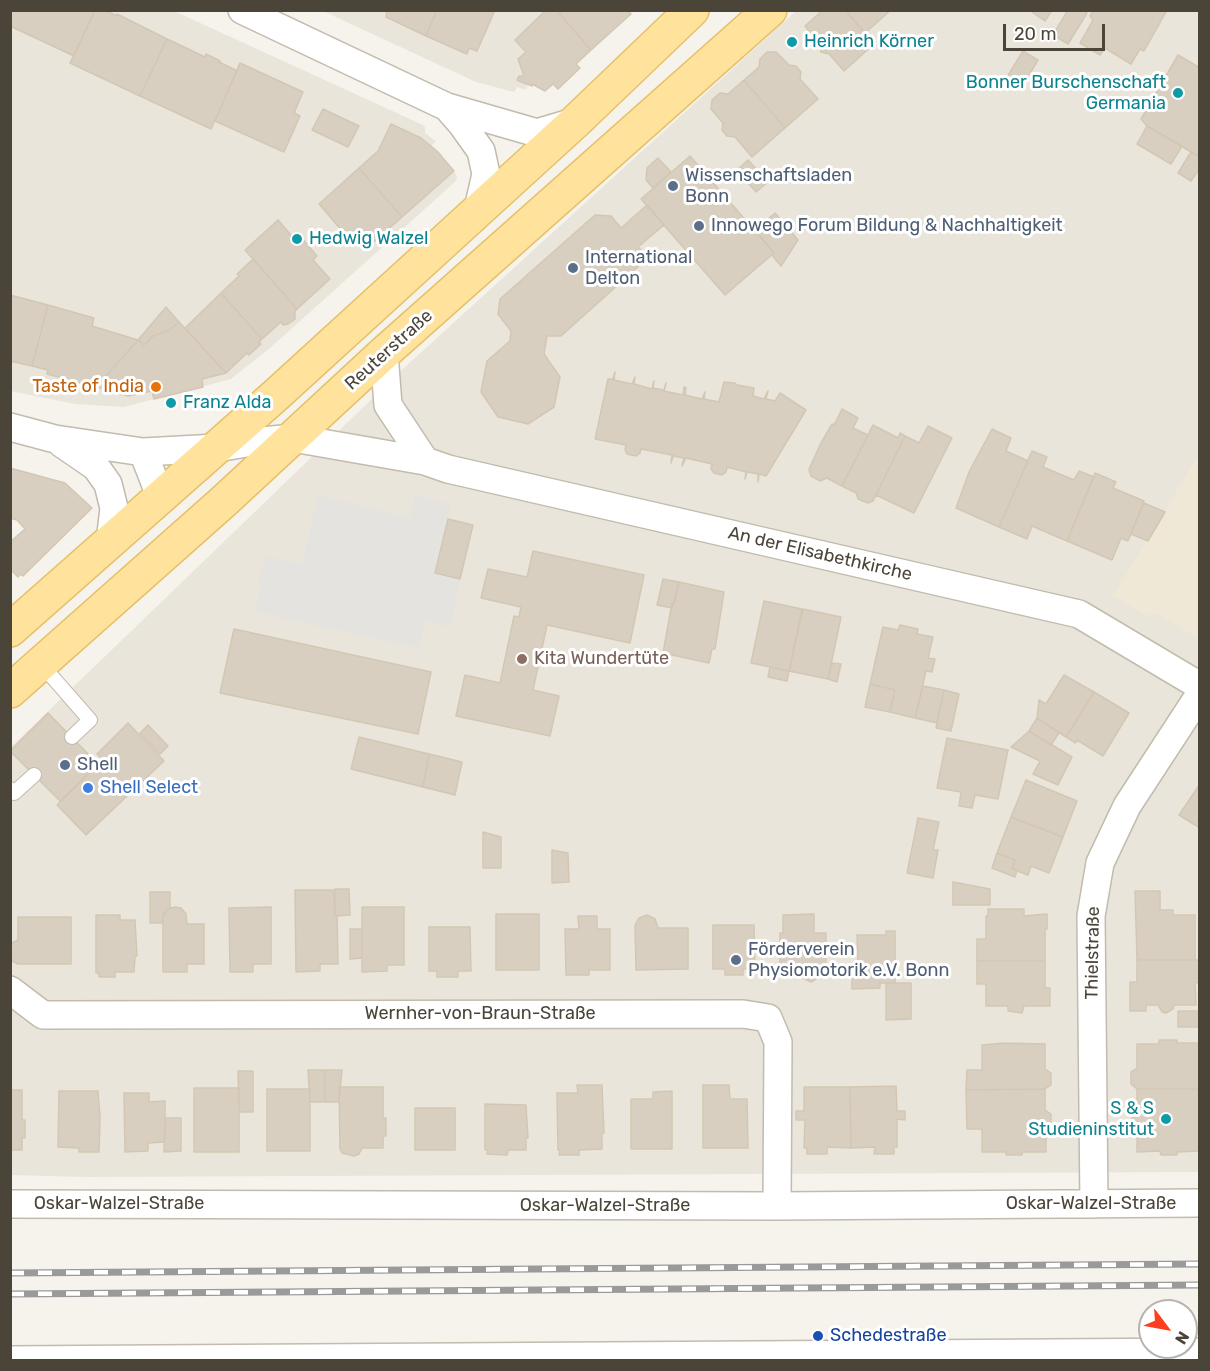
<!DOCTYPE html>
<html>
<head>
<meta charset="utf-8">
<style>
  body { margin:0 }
  #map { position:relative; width:1210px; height:1371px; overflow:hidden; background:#f6f3ec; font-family:Rubik,sans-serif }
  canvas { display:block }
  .frame { position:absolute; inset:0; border:12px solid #4b4439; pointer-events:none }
  .north { position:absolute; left:1138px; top:1299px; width:60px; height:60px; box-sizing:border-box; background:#fff; border:2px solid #b7b4b0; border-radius:50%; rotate:122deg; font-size:16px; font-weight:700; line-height:24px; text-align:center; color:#4b4439 }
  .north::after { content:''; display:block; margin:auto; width:21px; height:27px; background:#fc3f1d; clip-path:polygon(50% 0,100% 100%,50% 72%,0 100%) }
  .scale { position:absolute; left:1003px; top:24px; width:102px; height:27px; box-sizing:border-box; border:3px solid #4b4439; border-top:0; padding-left:8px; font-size:18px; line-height:21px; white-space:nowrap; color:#4b4439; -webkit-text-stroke:4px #fff; paint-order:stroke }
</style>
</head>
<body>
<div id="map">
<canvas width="1210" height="1371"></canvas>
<div class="frame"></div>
<div class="north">N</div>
<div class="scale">20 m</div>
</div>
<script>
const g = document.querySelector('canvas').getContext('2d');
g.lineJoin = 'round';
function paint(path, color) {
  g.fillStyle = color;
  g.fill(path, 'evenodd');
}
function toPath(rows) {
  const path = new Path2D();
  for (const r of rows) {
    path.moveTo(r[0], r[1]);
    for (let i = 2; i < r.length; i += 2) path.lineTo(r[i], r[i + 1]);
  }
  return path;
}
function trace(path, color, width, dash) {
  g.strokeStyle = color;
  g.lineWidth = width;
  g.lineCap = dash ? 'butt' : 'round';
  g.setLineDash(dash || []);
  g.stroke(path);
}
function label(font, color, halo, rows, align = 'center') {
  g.font = font + ' Rubik,sans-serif';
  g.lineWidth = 6;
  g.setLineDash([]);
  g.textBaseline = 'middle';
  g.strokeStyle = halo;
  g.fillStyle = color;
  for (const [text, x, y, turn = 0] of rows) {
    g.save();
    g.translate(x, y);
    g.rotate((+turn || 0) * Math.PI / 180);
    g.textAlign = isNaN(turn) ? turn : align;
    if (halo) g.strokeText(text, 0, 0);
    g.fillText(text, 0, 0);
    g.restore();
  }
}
const residential = toPath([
  [628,10,631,14,576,64,580,68,558,89,553,84,545,91,533,84,532,86,528,85,526,90,517,87,514,92,476,82,323,11],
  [10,11,174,11,423,125,425,127,425,133,436,141,431,146,454,171,457,176,456,181,270,348,231,379,124,407,75,404,11,391],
  [796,11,1199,11,1199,1172,85,1177,11,1175,11,747,405,367]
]);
const education = toPath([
  [1199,454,1199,639,1157,613,1147,616,1113,596]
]);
const parking = toPath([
  [318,495,409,518,415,495,451,504,435,573,460,579,451,627,425,621,418,648,255,612,260,589,257,587,265,556,302,564]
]);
const building = toPath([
  [11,10,95,10,74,56,10,26,11,10],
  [95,10,104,10,117,16,117,14,167,39,140,96,70,63,95,10],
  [387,10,437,10,426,36,386,17,387,10],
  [437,10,495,10,477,51,469,48,467,54,426,36,437,10],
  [546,10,556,10,591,50,576,64,580,68,558,89,553,84,545,91,532,84,532,86,517,80,519,76,524,76,518,59,526,52,515,40,546,10],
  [556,10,628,10,631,14,591,50,556,10],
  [823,10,845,10,874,44,844,71,829,54,821,52,819,43,805,26,823,10],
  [845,10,891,10,865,33,845,10],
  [1029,10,1052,10,1045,21,1029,10],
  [1068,10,1083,10,1087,13,1068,44,1053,35,1068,10],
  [1093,10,1164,10,1166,12,1144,51,1140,49,1131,64,1105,48,1100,55,1080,43,1093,20,1090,16,1093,10],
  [167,39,205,57,206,54,220,61,219,62,237,71,211,129,140,96,167,39],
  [1023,51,1038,60,1022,87,1007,77,1023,51],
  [767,52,776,52,789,65,796,66,801,72,800,79,818,99,785,128,744,80,759,67,760,59,767,52],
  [1178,55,1200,68,1200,152,1198,156,1147,126,1141,119,1178,55],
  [240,63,303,92,294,113,300,116,284,152,215,121,240,63],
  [744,80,785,128,752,157,735,137,727,136,722,130,723,123,711,109,712,100,720,93,728,94,744,80],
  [323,109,359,126,348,147,312,130,323,109],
  [391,124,421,138,437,151,454,171,402,217,359,168,378,151,391,124],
  [1147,126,1182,146,1171,164,1137,144,1147,126],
  [1191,152,1198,156,1200,152,1200,168,1191,181,1178,173,1191,152],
  [690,156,774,253,725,295,641,199,690,156],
  [658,158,671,172,653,188,646,180,647,168,658,158],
  [748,160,768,182,756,192,737,170,748,160],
  [359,168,402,217,367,248,361,241,355,246,319,204,359,168],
  [647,205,664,225,638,247,641,250,640,265,561,336,547,336,544,354,560,377,554,407,528,424,498,417,481,392,487,361,510,341,511,331,498,314,500,299,595,215,611,216,621,228,647,205],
  [775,213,798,240,781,266,772,255,774,253,755,230,775,213],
  [278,220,296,241,301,237,317,256,313,260,330,279,297,309,245,250,278,220],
  [253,259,297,309,295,311,295,319,288,324,283,325,281,322,262,339,221,293,239,276,237,274,253,259],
  [221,293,262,339,259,342,261,344,249,355,247,353,226,373,185,328,221,293],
  [10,295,48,305,32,366,10,361,10,295],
  [48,305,94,318,92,326,138,340,96,387,47,374,48,370,32,366,48,305],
  [166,307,179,322,168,331,153,336,144,345,138,340,166,307],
  [179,322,226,373,202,379,203,387,154,399,152,391,128,396,96,387,138,340,144,345,153,336,168,331,179,322],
  [615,372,614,380,632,384,635,377,634,384,652,389,654,381,653,388,664,390,666,383,664,391,683,395,684,387,686,388,685,395,702,399,705,392,704,399,719,402,724,382,735,383,737,385,754,388,753,396,764,399,768,391,766,399,775,401,780,393,806,410,766,476,759,474,758,482,758,474,747,472,745,479,746,472,727,467,726,472,722,475,714,473,711,469,712,464,686,458,682,466,684,458,673,456,671,463,672,455,641,449,640,453,636,456,627,454,625,450,626,445,595,439,608,379,613,379,615,372],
  [842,409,858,418,853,428,868,435,842,486,827,478,820,481,811,476,809,469,821,443,832,424,834,425,842,409],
  [873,425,898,438,900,433,905,436,873,501,868,503,858,499,856,493,842,486,873,425],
  [928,426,952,438,914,513,876,495,905,436,919,443,928,426],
  [992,429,1011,438,1006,451,1028,461,999,527,956,508,969,472,992,429],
  [1032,451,1047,457,1043,467,1074,480,1079,471,1094,477,1067,541,1032,526,1027,539,999,527,1032,451],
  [10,468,65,483,92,508,23,576,21,574,18,577,10,569,10,542,25,529,17,520,10,518,10,468],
  [1095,473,1116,482,1113,488,1144,501,1128,541,1121,538,1112,560,1067,541,1095,473],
  [1144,503,1165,512,1148,541,1131,534,1144,503],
  [448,519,473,525,460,579,435,573,448,519],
  [533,551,644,575,630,643,547,625,533,690,559,696,550,736,456,716,465,675,500,683,514,616,519,617,521,607,481,598,488,569,527,577,533,551],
  [663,579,679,582,672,608,657,605,663,579],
  [679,582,724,592,715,649,712,649,709,663,663,653,672,603,674,604,679,582],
  [764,601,802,609,789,671,751,663,764,601],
  [803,609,841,617,828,679,789,671,803,609],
  [900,625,918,629,917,634,933,637,928,658,935,659,932,672,926,671,915,718,890,712,895,690,870,684,883,627,898,630,900,625],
  [234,629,431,672,418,734,220,693,234,629],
  [832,663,841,664,837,682,828,679,832,663],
  [770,667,789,671,787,681,768,677,770,667],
  [1064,675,1094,692,1066,737,1037,718,1039,700,1046,704,1064,675],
  [870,684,895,690,890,712,865,707,870,684],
  [923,686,944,690,937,723,915,718,923,686],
  [944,690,959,694,951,731,936,728,944,690],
  [1094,692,1129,713,1103,756,1077,740,1075,743,1066,737,1094,692],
  [48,713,98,764,60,801,10,751,48,713],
  [1037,718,1059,733,1051,745,1029,731,1037,718],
  [128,723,164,761,86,835,57,805,103,760,97,754,128,723],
  [148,725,168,746,160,754,140,733,148,725],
  [1029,731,1072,757,1058,785,1033,774,1040,761,1011,747,1029,731],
  [359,737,429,754,423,787,351,769,359,737],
  [947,738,1008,750,998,799,975,795,972,808,959,806,961,792,937,788,947,738],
  [429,754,462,762,455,795,423,787,429,754],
  [1026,780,1077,801,1063,837,1011,817,1026,780],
  [1200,784,1200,828,1179,815,1200,784],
  [1011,817,1063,837,1049,873,1031,866,1028,875,1012,869,1015,860,997,853,1011,817],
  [918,818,939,822,933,850,938,850,933,878,907,873,918,818],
  [483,832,501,837,501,868,483,868,483,832],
  [552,850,568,853,569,882,552,883,552,850],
  [997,853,1015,860,1012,869,1017,870,1015,877,992,868,997,853],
  [953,882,990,889,990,905,953,905,953,882],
  [335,889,349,889,350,915,335,916,335,889],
  [295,890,334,890,335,916,337,916,338,964,320,964,320,971,296,972,295,890],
  [1135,891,1160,891,1160,910,1173,910,1173,915,1195,915,1195,960,1137,960,1135,891],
  [150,892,170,892,170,908,164,913,162,923,150,923,150,892],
  [175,907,181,908,186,914,187,924,204,924,204,964,187,964,187,972,163,972,163,916,168,909,175,907],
  [271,907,271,964,253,964,253,972,230,972,229,908,271,907],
  [362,907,404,907,404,965,387,965,387,971,362,972,362,907],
  [988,909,1024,909,1024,916,1047,914,1047,929,1045,929,1045,961,977,961,977,939,986,939,986,916,988,916,988,909],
  [496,914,539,914,539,970,496,970,496,914],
  [814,914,814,933,826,933,826,968,822,968,821,976,811,982,803,978,801,969,780,969,780,933,783,933,783,915,814,914],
  [96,915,120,915,120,920,135,920,137,956,135,956,134,972,115,972,115,977,99,977,99,973,96,973,96,915],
  [647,915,655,919,658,928,688,928,688,969,636,970,635,925,639,918,647,915],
  [578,916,597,916,597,929,610,929,610,970,589,970,589,975,566,975,565,929,579,929,578,916],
  [18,917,71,917,71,964,18,964,12,961,10,944,18,940,18,917],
  [713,925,754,925,755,969,743,969,743,975,725,975,725,969,713,969,713,925],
  [429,927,470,927,471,971,458,971,458,977,437,977,437,971,429,971,429,927],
  [350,929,362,929,362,958,350,959,350,929],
  [886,931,895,931,895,983,880,983,880,988,852,989,852,964,858,964,857,935,886,935,886,931],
  [1137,960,1200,960,1200,982,1195,983,1196,1005,1174,1005,1173,1009,1166,1013,1162,1012,1158,1005,1146,1005,1146,1011,1130,1011,1130,982,1137,982,1137,960],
  [977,961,1045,961,1045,988,1050,988,1050,1006,1024,1006,1022,1013,1008,1011,1008,1006,986,1006,986,984,977,984,977,961],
  [886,983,911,983,911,1019,886,1020,886,983],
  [1178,1011,1200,1011,1200,1027,1178,1027,1178,1011],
  [1159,1040,1177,1040,1177,1043,1200,1043,1200,1089,1137,1089,1131,1084,1131,1072,1137,1068,1137,1044,1159,1044,1159,1040],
  [1005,1043,1045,1044,1045,1069,1051,1073,1051,1085,1045,1089,966,1090,967,1070,982,1070,982,1045,1005,1043],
  [308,1070,325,1070,325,1102,310,1102,308,1070],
  [325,1070,342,1070,339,1102,325,1102,325,1070],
  [238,1071,253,1071,253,1112,239,1112,238,1071],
  [577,1085,602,1085,604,1133,602,1133,602,1149,579,1150,579,1155,559,1155,560,1150,558,1150,557,1093,578,1093,577,1085],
  [703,1085,729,1085,730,1099,747,1099,748,1148,703,1148,703,1085],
  [896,1086,897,1111,905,1111,905,1120,897,1119,897,1147,894,1147,894,1154,874,1154,875,1147,851,1148,850,1087,896,1086],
  [339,1087,383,1087,383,1118,386,1118,386,1136,383,1136,383,1148,362,1148,359,1154,354,1156,342,1153,340,1149,339,1087],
  [804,1087,850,1087,851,1148,827,1147,827,1154,807,1154,807,1148,804,1148,805,1120,796,1120,796,1111,804,1111,804,1087],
  [194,1088,239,1088,239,1152,194,1152,194,1088],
  [267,1089,310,1089,310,1151,267,1151,267,1089],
  [1045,1089,1045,1110,1051,1114,1051,1126,1046,1130,1046,1152,1022,1152,1022,1155,1006,1155,1006,1152,982,1152,982,1129,967,1129,966,1090,1045,1089],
  [1137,1089,1200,1089,1200,1151,1177,1152,1177,1155,1161,1155,1160,1151,1137,1152,1137,1129,1132,1124,1132,1113,1137,1109,1137,1089],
  [10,1090,22,1090,22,1120,25,1120,25,1138,22,1138,22,1150,10,1150,10,1090],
  [59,1091,98,1091,100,1117,99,1152,79,1152,79,1148,58,1147,59,1091],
  [672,1091,672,1149,631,1149,631,1099,653,1099,653,1092,672,1091],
  [124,1093,149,1093,149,1102,165,1101,165,1142,148,1143,148,1151,125,1152,124,1093],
  [485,1104,526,1105,528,1138,526,1138,526,1150,508,1150,507,1155,487,1154,488,1150,485,1150,485,1104],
  [415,1108,455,1108,455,1150,415,1150,415,1108],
  [165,1118,181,1118,181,1151,164,1152,165,1118]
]);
const service = toPath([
  [41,664,90,720,72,737],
  [10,789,14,793,34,775]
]);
const minor = toPath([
  [242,10,447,107,537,133,574,122],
  [447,107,461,123,481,151,486,174,478,209],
  [384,353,388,405,425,461],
  [10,427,55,439,143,452,217,448,252,442,293,438,425,461,448,469,1079,614,1200,686],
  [61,443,96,467,108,484,114,508,110,542],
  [143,452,161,498],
  [10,990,43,1015,743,1014,768,1018,778,1042,777,1206],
  [10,1204,777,1206,1200,1203],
  [1094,1204,1091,916,1100,863,1127,806,1200,694],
  [10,1360,1200,1352]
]);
const primary = toPath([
  [10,630,276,395,575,122,692,10],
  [10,691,223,502,384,353,770,10]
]);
const rail = toPath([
  [10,1273,1200,1264],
  [10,1294,1200,1285]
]);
const markers = [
  [792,42,6,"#0f9aa8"],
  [1178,93,6,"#0f9aa8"],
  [673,186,6,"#5c6f8a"],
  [699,226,6,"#5c6f8a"],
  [297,239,6,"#0f9aa8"],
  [573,268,6,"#5c6f8a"],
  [156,387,6,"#e8710a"],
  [171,403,6,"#0f9aa8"],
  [522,659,6,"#8d6e63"],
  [65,765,6,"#5c6f8a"],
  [88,788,6,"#3f7fe0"],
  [736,960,6,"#5c6f8a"],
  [1166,1119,6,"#0f9aa8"],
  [818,1336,6,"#1a4fb4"]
];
const cultureNames = [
  ["Heinrich Körner",804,42],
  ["Bonner Burschenschaft",1166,83,"right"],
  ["Germania",1166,104,"right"],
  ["Hedwig Walzel",309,239],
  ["Franz Alda",183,403],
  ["S & S",1154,1109,"right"],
  ["Studieninstitut",1154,1130,"right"]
];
const serviceNames = [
  ["Wissenschaftsladen",685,176],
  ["Bonn",685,197],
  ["Innowego Forum Bildung & Nachhaltigkeit",711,226],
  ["International",585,258],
  ["Delton",585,279],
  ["Shell",77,765],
  ["Förderverein",748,950],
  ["Physiomotorik e.V. Bonn",748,971]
];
const streetNames = [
  ["Reuterstraße",389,350,-42],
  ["An der Elisabethkirche",820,554,13],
  ["Thielstraße",1093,953,-89],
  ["Wernher-von-Braun-Straße",480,1014],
  ["Oskar-Walzel-Straße",119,1204],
  ["Oskar-Walzel-Straße",1091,1204],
  ["Oskar-Walzel-Straße",605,1206]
];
const foodNames = [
  ["Taste of India",144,387]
];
const educationNames = [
  ["Kita Wundertüte",534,659]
];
const shopNames = [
  ["Shell Select",100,788]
];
const transitNames = [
  ["Schedestraße",830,1336]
];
paint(residential, '#eae5da');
paint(education, '#efe8d6');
paint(parking, '#e5e3e0');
paint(building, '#d8cfc1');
trace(building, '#d3c7b4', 1.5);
trace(service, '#c2bbae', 16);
trace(minor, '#c2bbae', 30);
trace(primary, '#e6c16a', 36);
trace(service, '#fff', 14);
trace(minor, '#fff', 27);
trace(primary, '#ffe39c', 33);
trace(rail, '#9a9a9a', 7);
trace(rail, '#fff', 4.5, [14]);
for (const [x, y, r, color] of markers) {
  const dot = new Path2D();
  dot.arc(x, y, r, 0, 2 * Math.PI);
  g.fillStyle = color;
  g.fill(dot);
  trace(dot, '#fff', 2);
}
label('18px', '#0d838f', '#fff', cultureNames, 'left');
label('18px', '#4e5e75', '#fff', serviceNames, 'left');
label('18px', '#4b4439', '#fff', streetNames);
label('18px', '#c56008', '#fff', foodNames, 'right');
label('18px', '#785e54', '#fff', educationNames, 'left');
label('18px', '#366cbe', '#fff', shopNames, 'left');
label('18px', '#164399', '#fff', transitNames, 'left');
</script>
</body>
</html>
